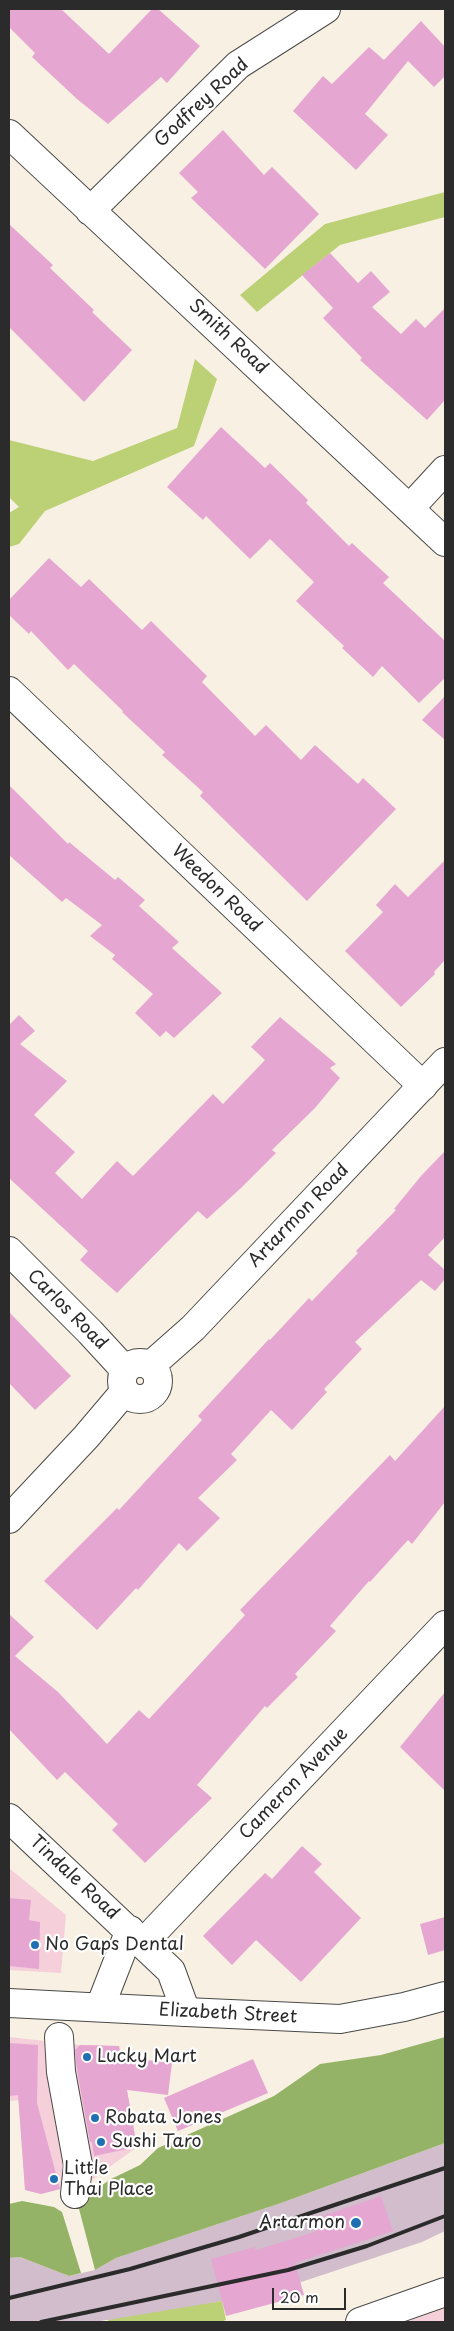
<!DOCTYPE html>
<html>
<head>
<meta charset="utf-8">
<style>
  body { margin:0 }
  #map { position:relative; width:454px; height:2331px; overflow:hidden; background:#f8f1e3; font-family:"Playpen Sans",sans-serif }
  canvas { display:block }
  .frame { position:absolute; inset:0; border:10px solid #2b2b2b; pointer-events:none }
  .scale { position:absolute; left:272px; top:2288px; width:74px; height:22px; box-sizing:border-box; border:2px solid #2b2b2b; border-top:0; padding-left:6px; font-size:15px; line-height:18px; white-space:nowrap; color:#2b2b2b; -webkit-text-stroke:4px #fff; paint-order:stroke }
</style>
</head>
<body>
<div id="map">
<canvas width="454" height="2331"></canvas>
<div class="frame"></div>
<div class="scale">20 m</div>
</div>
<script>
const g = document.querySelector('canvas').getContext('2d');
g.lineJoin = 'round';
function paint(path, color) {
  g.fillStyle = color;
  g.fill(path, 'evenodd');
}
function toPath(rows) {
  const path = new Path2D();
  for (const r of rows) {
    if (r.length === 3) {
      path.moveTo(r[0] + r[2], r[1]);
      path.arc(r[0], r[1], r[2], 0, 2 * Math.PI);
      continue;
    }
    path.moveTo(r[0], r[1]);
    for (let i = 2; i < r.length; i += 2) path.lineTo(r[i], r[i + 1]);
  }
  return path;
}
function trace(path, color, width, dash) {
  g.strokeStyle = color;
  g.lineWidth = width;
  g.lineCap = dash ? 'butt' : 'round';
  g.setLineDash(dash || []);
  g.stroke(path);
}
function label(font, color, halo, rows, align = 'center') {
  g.font = font + ' "Playpen Sans",sans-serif';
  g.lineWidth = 4.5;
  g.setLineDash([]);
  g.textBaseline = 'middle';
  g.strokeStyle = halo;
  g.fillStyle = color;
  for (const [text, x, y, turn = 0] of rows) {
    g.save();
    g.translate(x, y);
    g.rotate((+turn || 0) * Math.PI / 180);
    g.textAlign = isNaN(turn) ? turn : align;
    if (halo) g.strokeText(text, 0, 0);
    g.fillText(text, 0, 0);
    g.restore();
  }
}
const built = toPath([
  [9,1868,66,1915,61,1973,9,1970],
  [9,2037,80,2045,119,2046,137,2147,89,2182,41,2194,25,2190,19,2100,9,2101],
  [445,2308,445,2322,407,2322]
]);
const industrial = toPath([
  [445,2143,445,2231,422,2242,283,2288,131,2320,106,2320,95,2322,9,2322,9,2258,20,2257,69,2276,95,2270,116,2258,281,2203]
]);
const green = toPath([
  [445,192,445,217,340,245,257,312,240,295,325,224],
  [195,359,217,379,194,446,45,511,19,544,9,547,9,513,19,507,9,497,9,440,93,461,177,428],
  [222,2301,226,2320,220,2322,109,2322,108,2320]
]);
const forest = toPath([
  [445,2037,445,2143,281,2203,116,2258,95,2270,78,2205,82,2199,111,2179,140,2165,158,2148,274,2096,320,2064,381,2055],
  [22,2201,54,2207,62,2212,81,2273,69,2276,20,2257,9,2258,9,2204]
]);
const building = toPath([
  [9,9,61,9,109,54,152,9,158,9,200,46,167,83,161,77,108,124,77,99,32,57,35,53,9,27],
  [421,21,445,47,445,76,434,87,408,61,365,114,388,135,356,170,293,111,323,76,332,84,369,47,384,60],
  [223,130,264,175,272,167,319,214,265,269,191,198,198,192,179,173],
  [9,224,53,265,50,268,94,310,92,312,132,350,84,402,9,327],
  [330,253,358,283,371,271,390,292,372,307,401,334,416,319,425,328,445,308,445,400,427,420,360,360,362,358,323,318,333,308,302,275],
  [221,427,265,468,270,463,308,500,306,503,349,546,352,543,389,577,383,583,445,641,445,678,419,703,382,666,373,677,342,648,344,646,296,601,314,582,270,539,250,559,206,516,203,520,167,487],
  [49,558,81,587,89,579,142,630,151,621,207,676,202,682,255,736,266,725,301,760,315,745,358,784,363,778,396,809,307,901,200,796,203,792,162,755,165,752,122,712,123,711,74,664,68,670,31,631,29,634,9,615,9,600],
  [445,696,445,740,422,720],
  [9,785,68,844,69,842,115,880,118,877,145,900,139,906,179,942,172,948,222,993,174,1038,166,1031,160,1037,135,1013,153,994,112,959,115,955,90,936,102,925,66,898,62,902,9,855],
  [445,860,445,960,434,972,435,974,401,1007,345,951,383,912,376,905,395,884,408,897],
  [19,1015,35,1031,20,1044,67,1081,34,1115,75,1152,55,1173,82,1199,117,1161,133,1176,213,1094,223,1104,265,1060,251,1047,280,1017,336,1064,330,1068,340,1078,315,1108,272,1150,276,1153,241,1188,207,1219,198,1211,117,1293,80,1260,88,1251,9,1178,9,1025],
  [445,1151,445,1237,428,1255,445,1270,445,1279,435,1291,421,1280,355,1342,362,1349,324,1389,327,1392,292,1430,271,1410,231,1454,237,1460,198,1498,220,1518,187,1551,179,1543,138,1590,136,1588,97,1630,44,1581,117,1508,119,1510,202,1420,198,1416,269,1339,270,1340,309,1298,312,1301,358,1253,356,1251,396,1210,394,1209,421,1176],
  [9,1312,71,1376,35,1410,9,1383],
  [445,1406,445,1502,412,1544,408,1540,370,1582,369,1581,330,1626,336,1631,295,1674,298,1677,267,1708,265,1706,197,1785,212,1798,145,1863,112,1830,118,1824,65,1772,57,1780,9,1729,9,1614,34,1637,15,1656,58,1692,107,1744,139,1710,149,1719,245,1615,240,1610,390,1455,395,1461],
  [445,1692,445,1791,400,1747],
  [302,1846,322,1864,314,1872,361,1918,301,1982,256,1940,232,1965,203,1936,265,1873,272,1879],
  [9,1898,31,1900,29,1920,40,1922,39,1969,9,1966],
  [445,1917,445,1950,428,1955,420,1924],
  [9,2043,38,2045,37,2103,60,2189,41,2194,25,2190,18,2095,9,2096],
  [80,2045,119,2046,121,2057,172,2063,168,2095,127,2090,137,2147,94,2156,92,2142,90,2142,77,2070,75,2050],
  [253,2059,268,2093,178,2131,164,2098],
  [381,2196,393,2231,295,2263,304,2295,226,2316,211,2259,255,2247,256,2250,315,2232,311,2220]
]);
const street = toPath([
  [9,134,445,542],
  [90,211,238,65,326,9],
  [410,508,445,470],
  [9,691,423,1086],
  [9,1251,90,1332,125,1370],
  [143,1943,445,1625],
  [186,2012,340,2019,404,2007,445,1996],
  [59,2037,61,2072,78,2165,75,2194]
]);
const secondary = toPath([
  [140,1381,18],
  [150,1366,193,1328,445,1062],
  [9,1519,86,1437,125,1391],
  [9,1818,171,1971,186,2012,9,2003],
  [100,2007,130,1930],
  [360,2322,445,2292]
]);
const rail = toPath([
  [9,2298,130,2269,239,2237,445,2168],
  [41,2322,288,2270,367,2246,445,2216]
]);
const markers = [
  [35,1945,5,"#1f6fb2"],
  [87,2057,5,"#1f6fb2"],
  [95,2118,5,"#1f6fb2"],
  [101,2142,5,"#1f6fb2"],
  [54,2179,5,"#1f6fb2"],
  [356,2223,6,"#1f6fb2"]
];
const streetNames = [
  ["Godfrey Road",202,103,-43],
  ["Smith Road",228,337,43],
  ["Weedon Road",216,889,44],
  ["Artarmon Road",299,1216,-46],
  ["Carlos Road",67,1310,45],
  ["Cameron Avenue",294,1784,-46],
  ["Tindale Road",74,1878,43],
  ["Elizabeth Street",228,2014,3]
];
const poiNames = [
  ["No Gaps Dental",45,1945],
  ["Lucky Mart",97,2057],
  ["Robata Jones",105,2118],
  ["Sushi Taro",111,2142],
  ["Little",64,2169],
  ["Thai Place",64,2190],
  ["Artarmon",345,2223,"right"]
];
paint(built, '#f5cfda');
paint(industrial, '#d1bdcb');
paint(green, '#bcd175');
paint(forest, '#95b366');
paint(building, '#e5a6d1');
trace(street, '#4a4947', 30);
trace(secondary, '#4a4947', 30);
trace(street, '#fff', 28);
trace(secondary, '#fff', 28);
trace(rail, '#2b2b2b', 4);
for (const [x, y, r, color] of markers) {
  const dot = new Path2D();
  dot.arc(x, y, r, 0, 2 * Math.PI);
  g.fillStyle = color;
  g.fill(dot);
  trace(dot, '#fff', 2);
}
label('18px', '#2b2b2b', '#fff', streetNames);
label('18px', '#2b2b2b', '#fff', poiNames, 'left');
</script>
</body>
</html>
